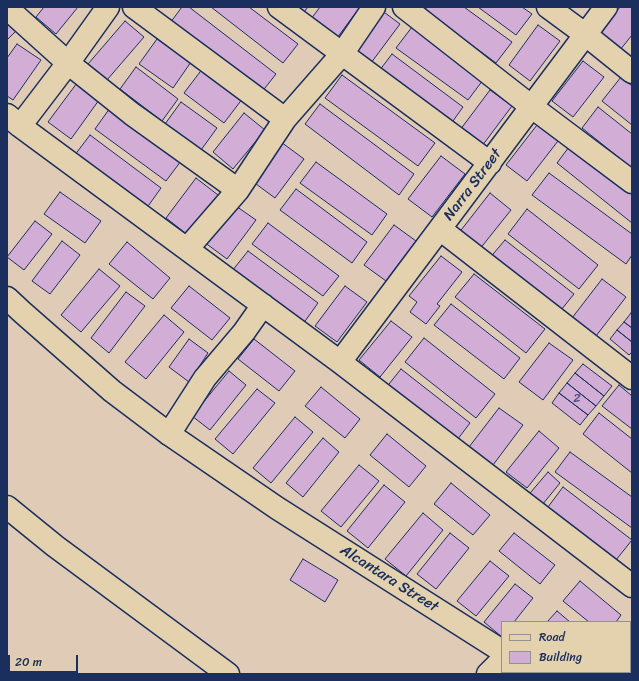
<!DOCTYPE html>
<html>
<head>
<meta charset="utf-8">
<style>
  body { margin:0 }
  #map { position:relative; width:639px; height:681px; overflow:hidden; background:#e0cbb7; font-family:Sriracha,sans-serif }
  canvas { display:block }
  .frame { position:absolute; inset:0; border:8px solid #1b2f5e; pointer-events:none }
  .legend { position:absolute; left:501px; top:621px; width:130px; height:52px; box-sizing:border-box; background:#e4d2af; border:1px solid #94918f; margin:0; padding:5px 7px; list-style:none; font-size:12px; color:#1b2f5e }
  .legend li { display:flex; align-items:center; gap:8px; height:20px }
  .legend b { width:20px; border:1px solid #94918f }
  .scale { position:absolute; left:8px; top:655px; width:70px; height:18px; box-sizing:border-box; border:2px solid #1b2f5e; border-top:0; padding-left:5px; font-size:12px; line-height:14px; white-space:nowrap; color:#1b2f5e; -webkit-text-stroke:3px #e4d2af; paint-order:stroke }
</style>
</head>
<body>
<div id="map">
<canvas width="639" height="681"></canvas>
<div class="frame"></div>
<ul class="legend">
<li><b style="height:5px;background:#e4d2af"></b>Road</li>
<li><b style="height:11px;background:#d2aed7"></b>Building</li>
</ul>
<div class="scale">20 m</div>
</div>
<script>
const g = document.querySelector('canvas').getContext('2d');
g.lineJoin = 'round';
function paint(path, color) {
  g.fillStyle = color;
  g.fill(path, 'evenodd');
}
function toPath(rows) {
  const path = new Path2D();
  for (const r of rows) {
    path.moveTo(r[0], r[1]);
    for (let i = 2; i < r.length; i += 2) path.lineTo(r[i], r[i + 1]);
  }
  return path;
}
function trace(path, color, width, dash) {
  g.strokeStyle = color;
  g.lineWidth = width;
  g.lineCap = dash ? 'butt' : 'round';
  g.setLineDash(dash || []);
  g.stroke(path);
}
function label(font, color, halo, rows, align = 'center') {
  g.font = font + ' Sriracha,sans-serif';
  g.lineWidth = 3;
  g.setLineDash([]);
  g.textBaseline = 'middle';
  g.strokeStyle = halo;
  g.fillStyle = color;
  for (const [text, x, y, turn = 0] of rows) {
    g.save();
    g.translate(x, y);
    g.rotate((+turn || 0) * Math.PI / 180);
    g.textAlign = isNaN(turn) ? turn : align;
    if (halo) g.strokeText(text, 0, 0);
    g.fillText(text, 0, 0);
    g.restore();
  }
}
const building = toPath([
  [44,7,78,7,56,34,36,17,44,7],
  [182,7,189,7,276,74,261,93,170,23,182,7],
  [211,7,249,7,298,44,283,63,211,7],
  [286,7,308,7,300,17,286,7],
  [320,7,360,7,337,38,311,19,320,7],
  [377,7,400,24,371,63,348,46,377,7],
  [427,7,464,7,512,42,496,63,425,10,427,7],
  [478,7,522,7,532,14,516,35,478,7],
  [620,7,632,7,632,35,620,50,599,34,620,7],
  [125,21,144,37,107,80,88,64,125,21],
  [7,23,16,31,7,40,7,23],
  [538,25,560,41,530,81,509,65,538,25],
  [412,27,483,80,468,100,396,48,412,27],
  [157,39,191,62,173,88,139,64,157,39],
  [17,44,41,60,13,100,7,96,7,58,17,44],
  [392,54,463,107,448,128,376,75,392,54],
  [583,61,604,77,573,117,552,101,583,61],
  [136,67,178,99,162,121,120,89,136,67],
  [203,68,243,98,224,123,184,93,203,68],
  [342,75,435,143,418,166,325,98,342,75],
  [621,77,632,86,632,125,602,101,621,77],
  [77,83,99,100,71,139,48,122,77,83],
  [490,90,512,106,482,146,460,130,490,90],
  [181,102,217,128,201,150,165,124,181,102],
  [320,104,414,174,399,195,305,124,320,104],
  [598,107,632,134,632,168,582,128,598,107],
  [110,108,181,161,166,181,95,129,110,108],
  [244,113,265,130,233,169,213,152,244,113],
  [537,125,558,141,527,181,506,165,537,125],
  [90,135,161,188,146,209,74,156,90,135],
  [281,142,304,159,275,198,252,181,281,142],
  [572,143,632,190,632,223,557,163,572,143],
  [441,156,465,174,432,217,408,199,441,156],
  [316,162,387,214,372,235,300,183,316,162],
  [549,173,632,234,632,255,626,264,532,195,549,173],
  [196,178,218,195,188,235,166,218,196,178],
  [296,189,367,242,352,263,280,210,296,189],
  [60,192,101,221,85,243,44,214,60,192],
  [490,193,511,210,479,250,458,234,490,193],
  [233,204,256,220,227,259,204,242,233,204],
  [527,209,598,265,579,289,508,234,527,209],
  [35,221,52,234,24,270,7,257,35,221],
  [268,223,339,276,323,296,252,244,268,223],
  [394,225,416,241,386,281,364,265,394,225],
  [505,240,574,294,557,315,488,260,505,240],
  [62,241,80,255,50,294,32,281,62,241],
  [127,242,170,278,153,299,109,264,127,242],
  [248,251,318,303,303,324,232,271,248,251],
  [441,256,462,272,437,304,440,306,426,324,410,312,417,302,409,296,441,256],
  [99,269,120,286,81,332,61,315,99,269],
  [474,274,545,329,526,353,455,297,474,274],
  [602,279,626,297,596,336,572,318,602,279],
  [189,286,230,318,212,340,171,308,189,286],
  [345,286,367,302,337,342,315,326,345,286],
  [126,292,145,306,109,353,91,338,126,292],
  [451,304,520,358,504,379,434,325,451,304],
  [631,313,632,314,632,328,624,322,631,313],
  [164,315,184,332,146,379,125,362,164,315],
  [391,321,412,337,380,377,359,360,391,321],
  [624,322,632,328,632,342,617,330,624,322],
  [617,330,632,342,632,352,629,355,610,339,617,330],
  [424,338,495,394,476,418,405,362,424,338],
  [189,339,208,353,189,382,169,367,189,339],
  [254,339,295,371,279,391,238,359,254,339],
  [549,343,573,360,543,400,519,382,549,343],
  [583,364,612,386,604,396,575,373,583,364],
  [401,369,470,423,454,444,385,389,401,369],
  [229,371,246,385,210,430,192,416,229,371],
  [575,373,604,396,596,406,567,383,575,373],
  [567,383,596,406,588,415,559,393,567,383],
  [619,385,632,396,632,429,602,406,619,385],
  [321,387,360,419,345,438,305,406,321,387],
  [257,389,275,403,233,454,215,439,257,389],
  [559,393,588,415,580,425,552,403,559,393],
  [499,408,523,425,493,465,469,447,499,408],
  [599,413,632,439,632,473,583,434,599,413],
  [295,417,313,432,271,483,253,468,295,417],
  [539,431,559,448,527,488,506,472,539,431],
  [387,434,426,466,409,487,370,455,387,434],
  [323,438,339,452,303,497,286,483,323,438],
  [570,452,632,497,632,528,555,472,570,452],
  [359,465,379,481,341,527,321,511,359,465],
  [548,472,560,483,538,510,525,499,548,472],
  [451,483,490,515,473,535,434,504,451,483],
  [384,485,405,502,368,548,347,531,384,485],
  [563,487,632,540,616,560,548,507,563,487],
  [423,513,443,530,406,576,385,559,423,513],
  [450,533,469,548,436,589,417,574,450,533],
  [514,533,555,565,540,584,499,551,514,533],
  [303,559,338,580,325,602,290,580,303,559],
  [490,561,509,576,476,616,457,601,490,561],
  [580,581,621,615,616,622,589,622,563,601,580,581],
  [515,584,533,598,514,622,502,622,502,637,484,622,515,584],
  [557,611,570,622,547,622,557,611],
  [630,666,632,668,632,674,612,674,613,672,630,672,630,666]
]);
const minor = toPath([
  [134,7,285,119],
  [279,7,490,163],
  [404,7,532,107,632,182],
  [548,7,586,35,632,72],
  [7,8,68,63,132,114,238,190],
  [7,115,20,126,340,362,632,586],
  [20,126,68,63,108,7],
  [440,229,632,378],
  [187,249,238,190,285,119,342,54,374,7],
  [340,362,606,7],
  [169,434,205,378,244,332,263,305],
  [7,507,55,546,228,674],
  [488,674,502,660]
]);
const tertiary = toPath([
  [7,298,22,312,112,391,169,434,277,508,502,651],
  [531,672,534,674]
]);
const numberNames = [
  ["2",577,399]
];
const streetNames = [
  ["Narra Street",473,185,-53],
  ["Alcantara Street",389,579,32]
];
paint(building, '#d2aed7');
trace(building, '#1b2f5e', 1);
trace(minor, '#1b2f5e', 25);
trace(tertiary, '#1b2f5e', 25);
trace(minor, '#e4d2af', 22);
trace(tertiary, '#e4d2af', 22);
label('13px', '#494f7c', null, numberNames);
label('15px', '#1b2f5e', '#e4d2af', streetNames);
</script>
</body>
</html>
